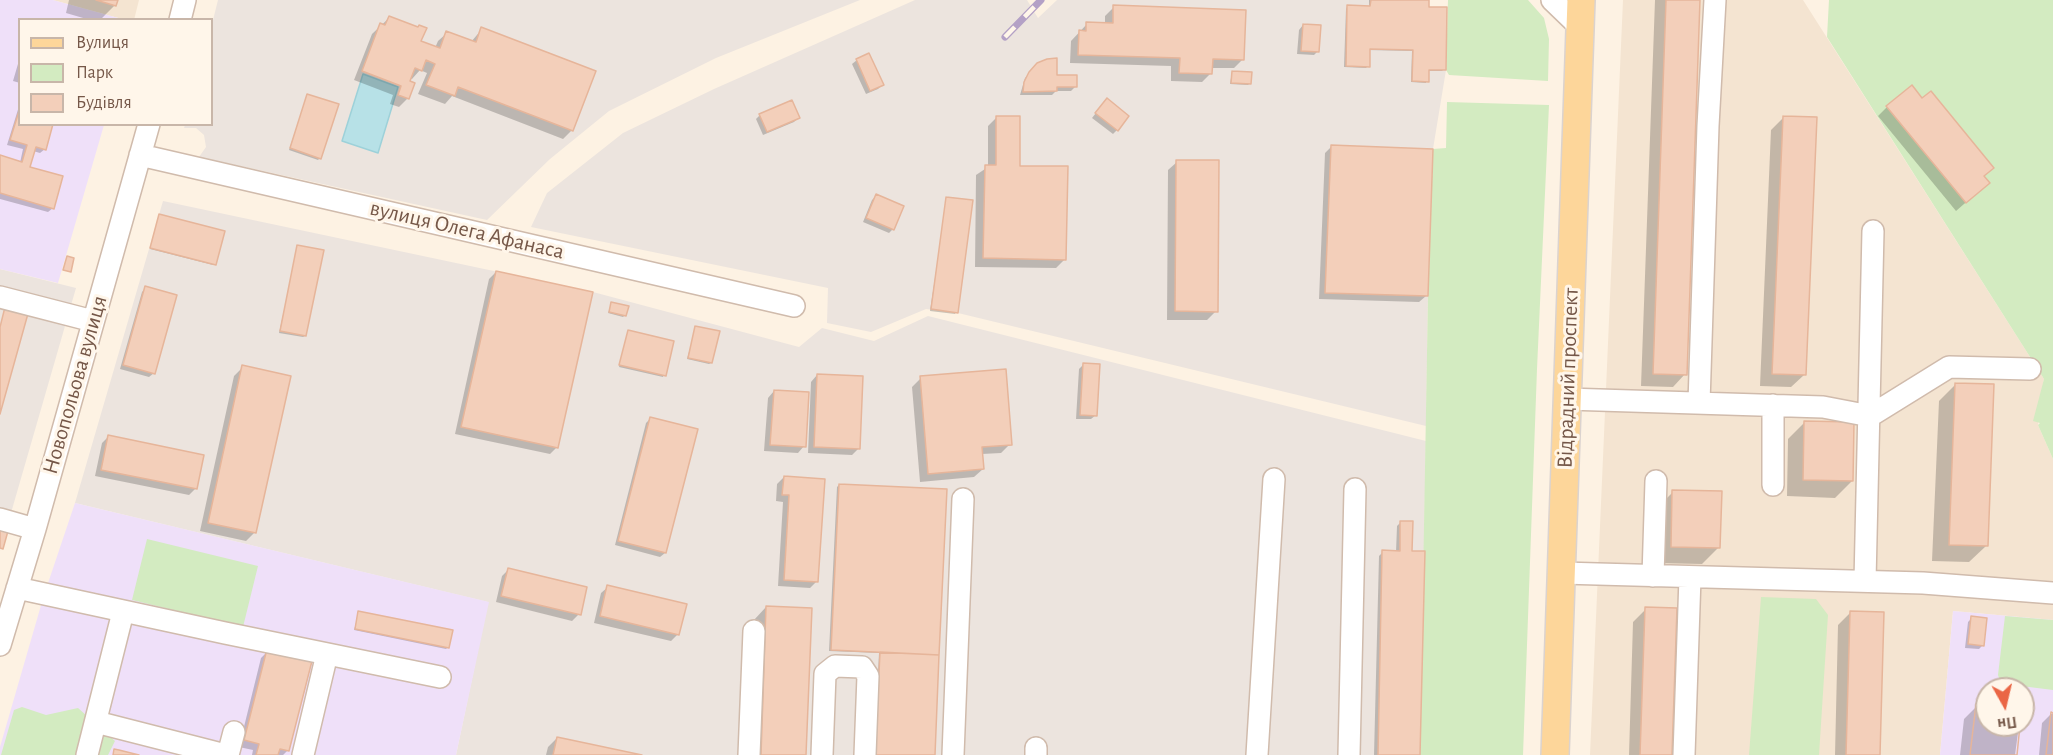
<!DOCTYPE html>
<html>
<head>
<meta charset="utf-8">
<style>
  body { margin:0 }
  #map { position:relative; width:2053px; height:755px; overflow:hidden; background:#fdf2e3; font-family:"Alegreya Sans",sans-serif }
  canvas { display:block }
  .legend { position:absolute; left:18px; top:18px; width:195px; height:108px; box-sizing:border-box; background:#fff6ea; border:2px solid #c8b6a9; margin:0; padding:8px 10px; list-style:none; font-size:18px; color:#755748 }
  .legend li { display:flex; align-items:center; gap:12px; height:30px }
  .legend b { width:30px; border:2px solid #c8b6a9 }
  .north { position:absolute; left:1975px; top:677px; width:60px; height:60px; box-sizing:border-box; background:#fff6ea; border:2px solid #c8b6a9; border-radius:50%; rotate:172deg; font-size:16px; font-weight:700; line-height:24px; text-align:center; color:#755748 }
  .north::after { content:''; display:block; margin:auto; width:21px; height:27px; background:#ea6645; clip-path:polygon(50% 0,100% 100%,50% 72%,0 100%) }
</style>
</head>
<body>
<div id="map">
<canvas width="2053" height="755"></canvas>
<ul class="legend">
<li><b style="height:8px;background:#fdd69a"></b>Вулиця</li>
<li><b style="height:16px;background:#d3ebc1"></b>Парк</li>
<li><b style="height:16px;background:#f3cfba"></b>Будівля</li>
</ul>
<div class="north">Пн</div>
</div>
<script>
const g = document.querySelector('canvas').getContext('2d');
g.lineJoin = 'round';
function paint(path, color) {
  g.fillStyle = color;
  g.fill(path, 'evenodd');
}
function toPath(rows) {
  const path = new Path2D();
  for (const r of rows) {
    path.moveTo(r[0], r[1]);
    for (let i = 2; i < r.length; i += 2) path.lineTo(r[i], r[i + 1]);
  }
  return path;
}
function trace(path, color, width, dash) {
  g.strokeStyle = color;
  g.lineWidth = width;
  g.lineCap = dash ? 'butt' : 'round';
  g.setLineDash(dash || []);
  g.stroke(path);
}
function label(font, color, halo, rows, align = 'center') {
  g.font = font + ' "Alegreya Sans",sans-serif';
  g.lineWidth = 6;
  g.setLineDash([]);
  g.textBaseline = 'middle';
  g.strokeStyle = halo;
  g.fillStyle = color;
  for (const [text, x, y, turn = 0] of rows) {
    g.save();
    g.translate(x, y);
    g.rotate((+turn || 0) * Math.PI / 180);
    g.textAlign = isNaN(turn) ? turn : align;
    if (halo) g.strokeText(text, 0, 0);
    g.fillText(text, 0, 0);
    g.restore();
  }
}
const residential = toPath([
  [53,0,139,0,134,20,122,19],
  [1623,0,1803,0,2044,379,2038,425,2053,459,2053,620,1953,611,1940,755,1590,755]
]);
const industrial = toPath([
  [218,0,860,0,716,58,609,111,550,159,487,220,199,157,206,147,204,135,196,128,184,128,185,125,212,124,212,24],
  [915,0,1027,0,1038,18,1057,0,1429,0,1429,7,1447,7,1446,70,1433,149,1428,296,1426,426,958,313,926,309,871,332,827,323,828,288,531,227,547,193,623,133,714,89],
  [163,201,593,292,799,347,822,328,874,341,928,316,1426,441,1420,755,456,755,488,602,75,503],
  [0,269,76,288,0,551]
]);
const education = toPath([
  [0,0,53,0,122,19,20,20,20,124,104,125,58,283,0,269],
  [75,503,489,602,456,755,0,755,0,747,44,595],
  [1953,611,2053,620,2053,755,1940,755],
  [1987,689,2023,689,2023,725,1987,725]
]);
const green = toPath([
  [1448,0,1528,0,1544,18,1549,39,1548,81,1449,75,1446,70],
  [1829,0,2053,0,2053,459,2038,425,2040,423,2033,421,2044,379,1827,37],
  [1447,102,1549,105,1537,369,1523,755,1420,755,1428,296,1433,149,1446,148],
  [147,539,258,566,243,627,132,600],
  [1761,597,1816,599,1828,615,1819,755,1749,755],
  [2005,616,2053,620,2053,690,2005,684,2000,681,1998,675],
  [22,707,46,715,78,708,115,741,108,755,1,755,14,710]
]);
const water = toPath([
  [363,74,398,87,378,153,342,141,363,74]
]);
const shadow = toPath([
  [69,0,116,0,115,5,100,20,90,20,66,13],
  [1369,0,1427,0,1427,9,1444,69,1442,71,1428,71,1426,83,1411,82,1412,51,1368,50,1368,66,1366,68,1344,67,1346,9,1347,7,1369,7],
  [1655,0,1699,0,1685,374,1673,387,1641,386],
  [1114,7,1243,59,1234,68,1211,68,1211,73,1202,82,1171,81,1171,66,1070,63,1071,41,1087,24,1105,24,1105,16],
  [389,18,419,42,435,48,438,41,447,33,471,42,482,29,572,130,563,139,452,96,445,104,418,94,427,73,420,70,412,79,409,78,408,82,413,84,407,99,399,107,390,104,393,95,354,80,372,34],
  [1303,25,1318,51,1314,55,1297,54,1299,30],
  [20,57,20,83,13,81],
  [857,60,882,85,878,89,866,94,852,64],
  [1038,65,1056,77,1075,87,1071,91,1056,91,1052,95,1020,95,1025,78],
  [1232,72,1250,83,1248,85,1230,84],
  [306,98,320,158,318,160,289,150],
  [20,103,20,124,45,149,40,153,33,151,28,168,53,208,48,212,0,199,0,157,20,163,23,149,7,145],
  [1103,104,1117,130,1113,134,1092,118],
  [1887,107,1983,177,1988,183,1956,211,1878,116],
  [760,115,798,118,794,122,763,135,756,119],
  [997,117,1018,167,1065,259,1056,268,975,267,976,175,988,167,988,126],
  [1784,117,1804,375,1791,387,1760,386,1771,130],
  [1331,147,1426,296,1419,302,1319,299,1325,153],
  [1177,162,1216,311,1207,320,1167,320,1168,170],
  [876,196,893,229,889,233,863,222,872,200],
  [947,198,956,312,955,314,930,311],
  [159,216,215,264,213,265,150,249],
  [298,247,305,336,303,337,279,333],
  [496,272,557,447,550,454,455,434,489,279],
  [146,288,154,373,149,377,120,369,142,292],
  [612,303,625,315,623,317,608,313],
  [696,327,711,363,709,364,687,359],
  [629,332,672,343,663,377,619,367],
  [1083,365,1096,415,1091,419,1076,419,1079,369],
  [243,367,255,532,246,541,200,531,234,376],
  [817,375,859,448,852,455,808,453,811,382],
  [921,378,1010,444,1001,453,982,454,983,469,974,477,920,482,912,387],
  [1956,384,1986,546,1969,562,1932,561,1939,401],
  [774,391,804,446,798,453,764,451,768,398],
  [650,419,696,430,665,553,660,557,615,545,646,423],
  [1805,422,1852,481,1835,498,1787,496,1788,439],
  [109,436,196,488,189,495,95,476,102,443],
  [784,477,817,581,810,588,778,586,783,502,776,501,777,484],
  [839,485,933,755,874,755,879,653,829,651,837,487],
  [1673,492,1719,547,1702,564,1655,563,1656,509],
  [1401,522,1411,553,1419,755,1374,755,1379,556,1383,552,1396,552,1397,526],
  [509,569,579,614,572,621,496,602,502,576],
  [608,587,678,634,671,641,594,623,601,593],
  [766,607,805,755,749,755,754,620],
  [1646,609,1671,755,1629,755,1633,622],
  [359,612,448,647,446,649,354,630],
  [1851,612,1878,755,1835,755,1838,625],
  [1972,618,1983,645,1979,649,1965,648,1968,622],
  [268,651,288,750,283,755,252,755,253,750,239,747,261,658],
  [1977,706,1987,707,1987,725,2019,725,2015,755,1960,755,1964,719],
  [2051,714,2053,714,2053,755,2039,755,2042,723],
  [557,738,635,755,546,755,548,747]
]);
const building = toPath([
  [96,0,118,0,116,6,96,0],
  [1371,0,1429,0,1429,7,1447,7,1446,70,1429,70,1429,82,1412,81,1413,50,1370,49,1370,67,1346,66,1347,5,1370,6,1371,0],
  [1666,0,1700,0,1687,375,1653,374,1666,0],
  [1113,5,1246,10,1244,60,1213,59,1212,74,1179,73,1180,58,1078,55,1079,30,1086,31,1086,22,1113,23,1113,5],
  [389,16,418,27,419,25,427,28,421,41,440,48,446,31,476,42,481,27,596,71,573,131,458,87,455,96,426,85,435,64,426,60,422,71,415,68,410,81,415,83,409,99,398,95,401,86,362,71,380,23,385,25,389,16],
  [1303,24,1321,25,1319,52,1301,51,1303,24],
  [869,53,884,85,870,91,856,59,869,53],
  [1057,58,1057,75,1077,75,1077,87,1057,87,1057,91,1023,92,1024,82,1029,72,1037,63,1047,59,1057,58],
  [1232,71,1252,72,1251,84,1231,83,1232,71],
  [1912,85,1922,98,1931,91,1994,168,1984,176,1990,183,1966,203,1886,106,1912,85],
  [307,94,339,104,321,159,290,148,307,94],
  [1107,98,1129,116,1118,131,1095,113,1107,98],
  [792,100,800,118,767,132,759,114,792,100],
  [20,108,20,124,53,124,46,150,36,147,30,167,63,176,54,209,0,193,0,155,22,162,27,145,10,140,20,108],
  [996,116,1020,116,1020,166,1068,166,1066,260,983,258,985,165,996,165,996,116],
  [1783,116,1817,117,1806,375,1772,374,1783,116],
  [1331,145,1433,149,1428,296,1325,293,1331,145],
  [1176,160,1219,160,1218,312,1175,311,1176,160],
  [876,194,904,206,894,230,866,218,876,194],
  [946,197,973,200,958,313,931,309,946,197],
  [159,214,225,231,216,265,150,248,159,214],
  [297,245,324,250,306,336,280,331,297,245],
  [67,256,74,258,71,272,63,270,67,256],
  [496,271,593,292,558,448,461,427,496,271],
  [145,286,177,295,155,374,123,365,145,286],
  [611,302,629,306,626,316,609,312,611,302],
  [6,303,29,310,0,414,0,327,6,303],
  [695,326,720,331,712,363,688,358,695,326],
  [628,330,674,341,666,376,619,365,628,330],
  [1083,363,1100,364,1097,416,1080,415,1083,363],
  [242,365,291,376,256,533,208,523,242,365],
  [1006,369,1012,445,982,447,984,469,928,474,920,376,1006,369],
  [817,374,863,376,860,449,814,447,817,374],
  [1955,383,1994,384,1988,546,1949,545,1955,383],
  [774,390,809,392,806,447,770,445,774,390],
  [650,417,698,429,666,553,618,541,650,417],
  [1804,421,1854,422,1853,481,1803,480,1804,421],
  [108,435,204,455,197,489,101,470,108,435],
  [784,476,825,479,818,582,784,580,789,495,782,495,784,476],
  [839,484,947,489,939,655,831,650,839,484],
  [1672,490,1722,491,1720,548,1671,547,1672,490],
  [1400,521,1413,521,1412,551,1425,551,1420,755,1378,755,1382,550,1400,551,1400,521],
  [0,529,8,531,3,549,0,548,0,529],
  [508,568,587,587,581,615,501,596,508,568],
  [607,585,687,604,679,635,600,616,607,585],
  [766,606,812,608,806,755,761,755,766,606],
  [1645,607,1677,608,1672,755,1640,755,1645,607],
  [358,611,453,630,449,648,355,629,358,611],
  [1850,611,1884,612,1880,755,1846,755,1850,611],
  [1971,616,1987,618,1984,646,1968,644,1971,616],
  [267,649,312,661,289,751,280,749,278,755,256,755,259,744,244,740,267,649],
  [880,652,939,655,935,755,875,755,880,652],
  [1976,704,1987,705,1987,725,2020,725,2017,755,1970,755,1976,704],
  [1976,704,1987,705,1987,725,2020,725,2017,755,1970,755,1976,704],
  [2051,712,2053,713,2053,755,2046,755,2051,712],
  [2051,712,2053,713,2053,755,2046,755,2051,712],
  [557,737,642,755,553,755,557,737],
  [114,749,119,750,139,755,113,755,114,749]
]);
const minor = toPath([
  [1552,0,1580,27],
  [180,20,185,0],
  [140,155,794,306],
  [0,297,93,321],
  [1567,399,1823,407,1870,416,1949,367,2030,369],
  [1699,403,1708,126,1715,0],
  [1773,405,1773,485],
  [0,519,35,529],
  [1562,573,1923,583,2053,593],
  [1653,576,1656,481],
  [1865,581,1873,231],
  [17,588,225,633,440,677],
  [0,645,35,529,149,124],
  [96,722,225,755],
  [1036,748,1036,755],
  [87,755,123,612],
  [228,755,234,732],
  [303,755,327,654],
  [749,755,754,631],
  [822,755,825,674,835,666,862,667,868,676,865,755],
  [953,755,963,499],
  [1257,755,1274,479],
  [1349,755,1355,489],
  [1684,755,1690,577]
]);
const major = toPath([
  [1555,755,1581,0]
]);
const rail = toPath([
  [1005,37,1041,0]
]);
const streetNames = [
  ["вулиця Олега Афанаса",467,230,13],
  ["Відрадний проспект",1568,378,-88],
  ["Новопольова вулиця",75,385,-74]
];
paint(residential, '#f4e4d1');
paint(industrial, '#ece4de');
paint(education, '#efe0f9');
paint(green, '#d3ebc1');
paint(water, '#b7e1e7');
trace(water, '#9dd1d9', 1.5);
paint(shadow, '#0003');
paint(building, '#f3cfba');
trace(building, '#e6b59a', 1.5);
trace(minor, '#d0bbac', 24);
trace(major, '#dbd3cf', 30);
trace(minor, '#fff', 21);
trace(major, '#fdd69a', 27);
trace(rail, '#b4a1c6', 7);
trace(rail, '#fff6ea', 4.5, [14]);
label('22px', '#755748', '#fff6ea', streetNames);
</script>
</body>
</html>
